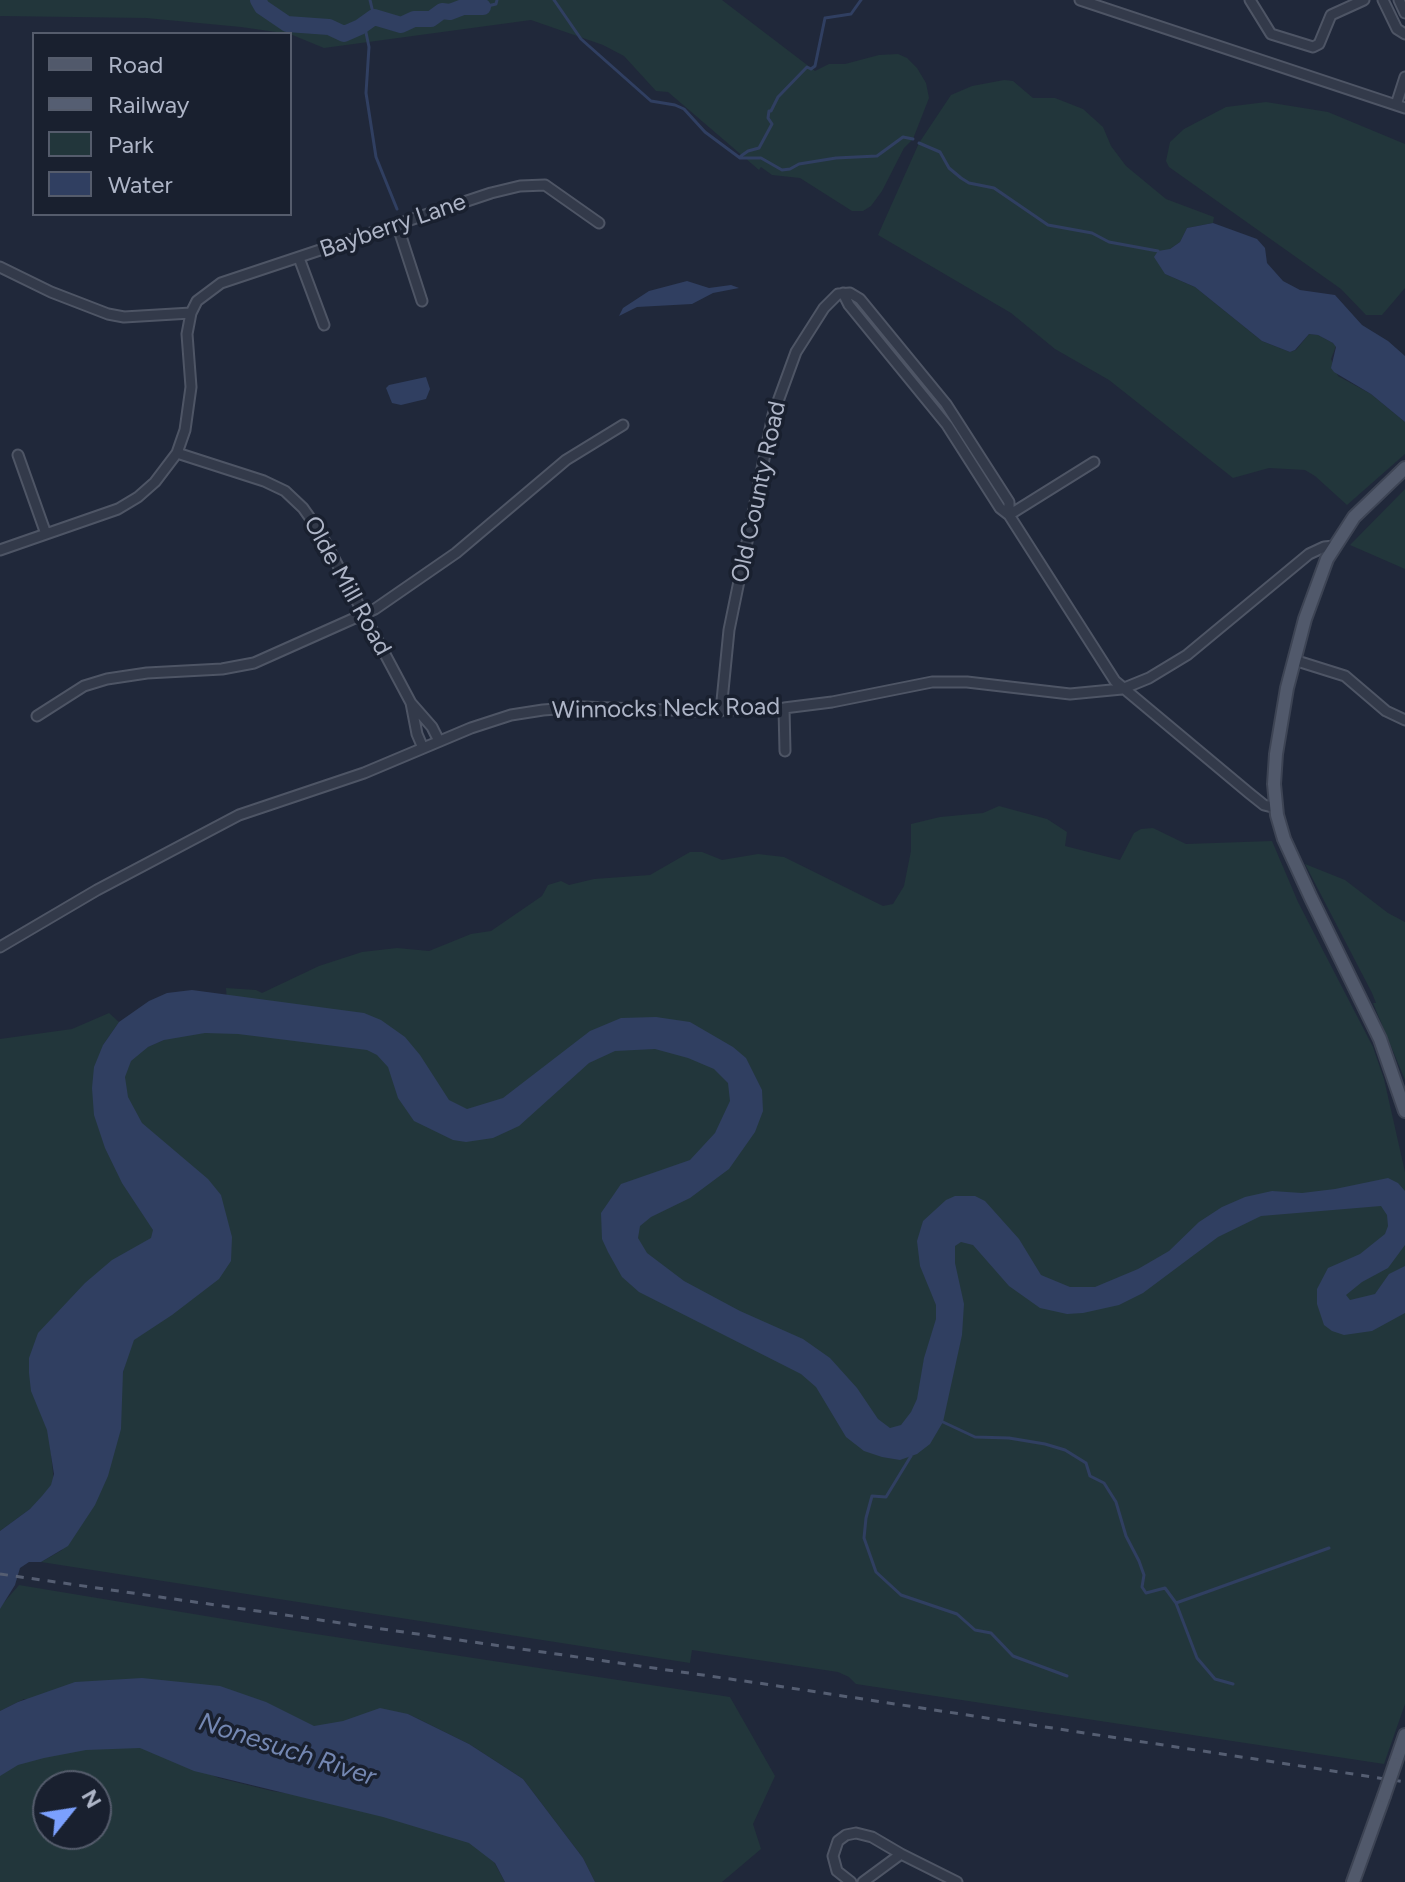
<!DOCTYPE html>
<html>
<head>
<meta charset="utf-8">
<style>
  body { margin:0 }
  #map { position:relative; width:1405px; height:1882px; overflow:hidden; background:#20283a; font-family:Figtree,sans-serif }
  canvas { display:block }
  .legend { position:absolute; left:32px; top:32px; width:260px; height:184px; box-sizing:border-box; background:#19202f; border:2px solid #555c6c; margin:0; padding:10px 14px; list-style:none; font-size:24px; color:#aeb5c7 }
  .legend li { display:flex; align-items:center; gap:16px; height:40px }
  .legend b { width:40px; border:2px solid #555c6c }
  .north { position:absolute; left:32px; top:1770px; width:80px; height:80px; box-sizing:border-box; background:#19202f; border:2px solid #555c6c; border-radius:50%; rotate:60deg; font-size:22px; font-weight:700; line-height:32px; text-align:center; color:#aeb5c7 }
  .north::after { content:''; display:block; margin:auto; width:28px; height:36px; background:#7ba0fe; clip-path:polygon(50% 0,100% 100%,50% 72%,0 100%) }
</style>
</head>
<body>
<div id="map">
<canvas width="1405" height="1882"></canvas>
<ul class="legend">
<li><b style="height:10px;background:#51596b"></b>Road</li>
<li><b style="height:10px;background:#555e72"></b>Railway</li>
<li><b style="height:22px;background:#22363b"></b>Park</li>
<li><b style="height:22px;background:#303f61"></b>Water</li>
</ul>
<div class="north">N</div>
</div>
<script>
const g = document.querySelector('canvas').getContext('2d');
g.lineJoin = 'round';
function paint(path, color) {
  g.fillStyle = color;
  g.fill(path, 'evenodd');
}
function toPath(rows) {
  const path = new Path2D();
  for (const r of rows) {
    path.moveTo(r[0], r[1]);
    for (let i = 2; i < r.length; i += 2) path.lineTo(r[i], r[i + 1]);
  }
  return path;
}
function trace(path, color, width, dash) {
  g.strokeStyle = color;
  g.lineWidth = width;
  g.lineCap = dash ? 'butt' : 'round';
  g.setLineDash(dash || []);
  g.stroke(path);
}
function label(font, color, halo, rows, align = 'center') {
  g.font = font + ' Figtree,sans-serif';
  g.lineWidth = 7;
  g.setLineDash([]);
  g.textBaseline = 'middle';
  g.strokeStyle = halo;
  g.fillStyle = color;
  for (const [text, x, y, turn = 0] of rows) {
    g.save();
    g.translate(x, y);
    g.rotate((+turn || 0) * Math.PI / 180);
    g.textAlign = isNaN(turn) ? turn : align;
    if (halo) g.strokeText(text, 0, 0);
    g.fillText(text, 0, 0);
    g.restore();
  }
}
const green = toPath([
  [0,0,722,0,815,71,829,64,845,64,879,55,898,54,907,58,917,68,926,83,929,98,913,139,904,148,882,191,871,206,863,211,852,211,800,178,772,175,761,167,759,170,668,92,656,91,624,56,603,45,531,20,324,48,290,34,241,27,146,18,0,16],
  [1004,80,1013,81,1033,98,1055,98,1083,109,1103,127,1111,146,1126,166,1166,199,1214,217,1213,223,1187,228,1180,242,1170,249,1165,274,1195,287,1262,341,1290,352,1296,350,1309,334,1318,335,1333,343,1336,346,1331,359,1338,376,1371,394,1405,422,1405,454,1347,505,1315,476,1305,470,1269,468,1233,478,1109,380,1055,349,1011,313,878,235,919,143,951,95,972,86],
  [1266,102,1328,112,1405,144,1405,288,1382,315,1366,315,1341,289,1169,167,1166,161,1170,142,1184,129,1226,107],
  [1405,489,1405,569,1350,545],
  [999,806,1047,819,1067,832,1065,846,1120,860,1134,833,1141,829,1153,828,1186,844,1272,841,1298,902,1373,1047,1384,1079,1405,1172,1405,1704,1384,1764,856,1684,849,1677,838,1672,692,1650,690,1663,41,1562,62,1550,119,1389,132,1336,165,1313,142,1126,121,1090,129,1055,180,1033,229,1031,226,988,256,990,262,993,319,966,362,952,397,948,429,951,471,934,491,931,542,896,548,885,561,881,569,885,594,879,650,875,690,852,702,852,722,860,758,854,784,857,883,906,893,904,904,886,911,851,911,824,940,817,983,813],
  [1305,864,1345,880,1388,913,1405,922,1405,1080,1373,1003,1376,1003,1372,993],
  [109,1013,119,1022,103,1045,159,1233,56,1314,42,1331,40,1409,49,1433,54,1483,33,1507,0,1531,0,1039,72,1029],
  [19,1585,296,1631,730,1697,775,1776,753,1824,761,1849,722,1882,595,1882,583,1858,523,1779,469,1744,408,1714,326,1728,24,1699,0,1711,0,1607],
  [115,1734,219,1778,272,1791,351,1803,475,1844,494,1862,505,1882,0,1882,0,1773,10,1766],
  [48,1786,96,1786,96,1834,48,1834]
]);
const water = toPath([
  [1213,223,1257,239,1265,248,1267,263,1283,281,1300,290,1335,295,1362,325,1388,341,1405,356,1405,422,1371,394,1334,372,1331,368,1336,347,1333,343,1318,335,1309,334,1295,350,1290,352,1262,341,1195,287,1165,274,1154,257,1158,251,1170,249,1180,242,1187,228],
  [687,281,709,288,731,285,739,288,713,293,692,304,637,307,619,316,623,308,649,291],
  [426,377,430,389,426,399,401,405,392,403,386,388,389,385],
  [192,990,364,1013,381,1020,405,1037,420,1055,449,1100,467,1109,503,1098,590,1031,621,1018,656,1017,690,1022,733,1047,746,1058,762,1090,763,1111,755,1132,729,1169,690,1198,651,1217,640,1226,638,1238,647,1253,684,1281,740,1311,803,1339,830,1358,857,1388,878,1419,890,1428,901,1425,911,1412,917,1399,924,1358,936,1319,936,1305,920,1266,917,1241,923,1221,946,1200,955,1196,975,1196,985,1201,1019,1239,1041,1275,1070,1287,1095,1287,1138,1269,1169,1251,1199,1222,1222,1207,1245,1197,1272,1191,1302,1193,1335,1189,1388,1178,1398,1183,1405,1191,1405,1245,1388,1268,1362,1282,1346,1295,1350,1300,1375,1294,1389,1274,1405,1266,1405,1313,1372,1331,1344,1335,1332,1331,1324,1325,1317,1304,1317,1289,1328,1268,1360,1254,1385,1234,1388,1226,1387,1215,1381,1206,1261,1216,1218,1237,1143,1293,1119,1305,1083,1313,1067,1314,1040,1308,1009,1286,973,1245,961,1242,955,1246,955,1263,964,1304,962,1335,943,1422,930,1444,917,1454,900,1460,882,1457,864,1451,846,1437,816,1387,801,1374,639,1292,622,1277,608,1252,602,1239,601,1213,621,1184,690,1160,715,1133,730,1101,728,1083,714,1069,688,1058,655,1049,615,1051,589,1063,519,1126,493,1138,466,1142,453,1140,414,1121,398,1098,388,1067,377,1055,367,1050,238,1034,205,1033,164,1040,148,1047,131,1061,125,1077,128,1097,142,1123,208,1179,221,1195,232,1237,231,1261,219,1279,172,1315,134,1340,123,1372,121,1429,108,1476,95,1505,68,1546,41,1562,29,1562,20,1568,15,1585,0,1609,0,1531,30,1509,42,1496,51,1485,54,1474,47,1430,31,1391,29,1373,29,1358,38,1333,85,1283,112,1260,151,1238,153,1230,122,1183,105,1148,94,1115,92,1088,94,1067,103,1045,119,1022,149,1001,167,993],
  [142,1678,220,1686,266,1702,314,1726,343,1721,380,1708,408,1714,469,1744,523,1779,583,1858,595,1882,505,1882,495,1863,469,1843,383,1817,194,1771,140,1748,86,1750,44,1758,18,1765,0,1776,0,1711,18,1702,75,1682]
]);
const stream = toPath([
  [370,0,374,17],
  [554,0,581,39,651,101,675,105,684,109,705,132,740,158,761,158,782,170,790,169,799,164,836,158,877,156,903,137,913,139],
  [483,7,496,4,497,0],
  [364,23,369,47,366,93,376,157,397,209],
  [919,143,940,152,949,168,961,178,969,183,994,188,1048,225,1092,233,1109,242,1158,251],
  [741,156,748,151,759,148,772,124,768,118,769,111,771,111,778,97,807,67,811,69,815,66,825,18,851,14,861,0],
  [943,1422,975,1437,1009,1438,1045,1444,1065,1450,1086,1463,1090,1476,1104,1483,1116,1502,1126,1536,1139,1561,1144,1575,1142,1587,1146,1593,1165,1588,1176,1603,1197,1658,1215,1679,1233,1684],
  [911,1456,886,1497,872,1496,866,1518,864,1538,876,1572,901,1595,957,1614,975,1630,991,1633,1013,1656,1067,1676],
  [1176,1603,1329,1548]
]);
const river = toPath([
  [258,0,262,7,287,24,329,27,344,34,360,27,374,17,401,25,414,19,431,19,442,11,450,12,463,7,483,7]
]);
const minor = toPath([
  [1080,0,1405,108],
  [1250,0,1271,34,1313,47,1319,44,1331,15,1364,0],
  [1383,0,1397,29,1405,34],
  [1399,0,1405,13],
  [1396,105,1405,77],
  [397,224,422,301],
  [299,258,324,325],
  [0,267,51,292,108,314,124,317,191,313],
  [843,293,849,305,947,425,1000,508,1009,515,1115,681,1249,793,1264,805,1276,808],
  [177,453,264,481,285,491,303,508,320,532,411,703,432,727,439,741],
  [18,455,46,534],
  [1009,515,1094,462],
  [0,550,118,509,138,497,155,482,177,453,185,430,191,387,187,334,191,313,197,301,221,283,491,193,520,186,545,185,599,223],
  [1294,660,1345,676,1386,711,1405,720],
  [411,703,417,734,423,748],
  [784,708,785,751],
  [721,711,729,630,773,415,796,352,824,308,838,294,850,293,860,299,946,404,1009,502,1009,515],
  [37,716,84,686,107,679,147,673,222,669,254,663,375,609,456,553,566,460,623,425],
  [0,947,97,890,239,815,364,773,471,728,511,715,543,710,583,707,697,711,784,708,832,702,932,682,967,682,1070,694,1122,689,1149,678,1187,655,1309,554,1324,547,1334,546],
  [901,1854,957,1882],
  [851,1882,837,1871,833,1856,838,1841,846,1835,856,1833,872,1837,901,1854,863,1882]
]);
const major = toPath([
  [1405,468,1354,517,1327,559,1305,619,1287,688,1276,754,1274,784,1277,815,1284,839,1311,898,1380,1039,1405,1111],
  [1395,1764,1405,1735],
  [1353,1882,1384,1796]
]);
const rail = toPath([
  [0,1574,758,1683,1405,1782]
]);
const majorBridge = toPath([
  [1384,1796,1395,1764]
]);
const streetNames = [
  ["Bayberry Lane",393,226,-19],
  ["Old County Road",759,492,-78],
  ["Olde Mill Road",347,586,61],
  ["Winnocks Neck Road",666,709,-1]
];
const waterNames = [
  ["Nonesuch River",287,1750,18]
];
paint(green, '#22363b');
paint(water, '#303f61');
trace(stream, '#303f61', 3);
trace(river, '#303f61', 16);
trace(minor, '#4e5565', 13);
trace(major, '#3d4454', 16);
trace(minor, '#333a4a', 9);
trace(major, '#51596b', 12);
trace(rail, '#555e72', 3, [8, 8]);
trace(majorBridge, '#3d4454', 16, []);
trace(majorBridge, '#51596b', 12);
label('24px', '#aeb5c7', '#19202f', streetNames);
label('italic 26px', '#7487b2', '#19202f', waterNames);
</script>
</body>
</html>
